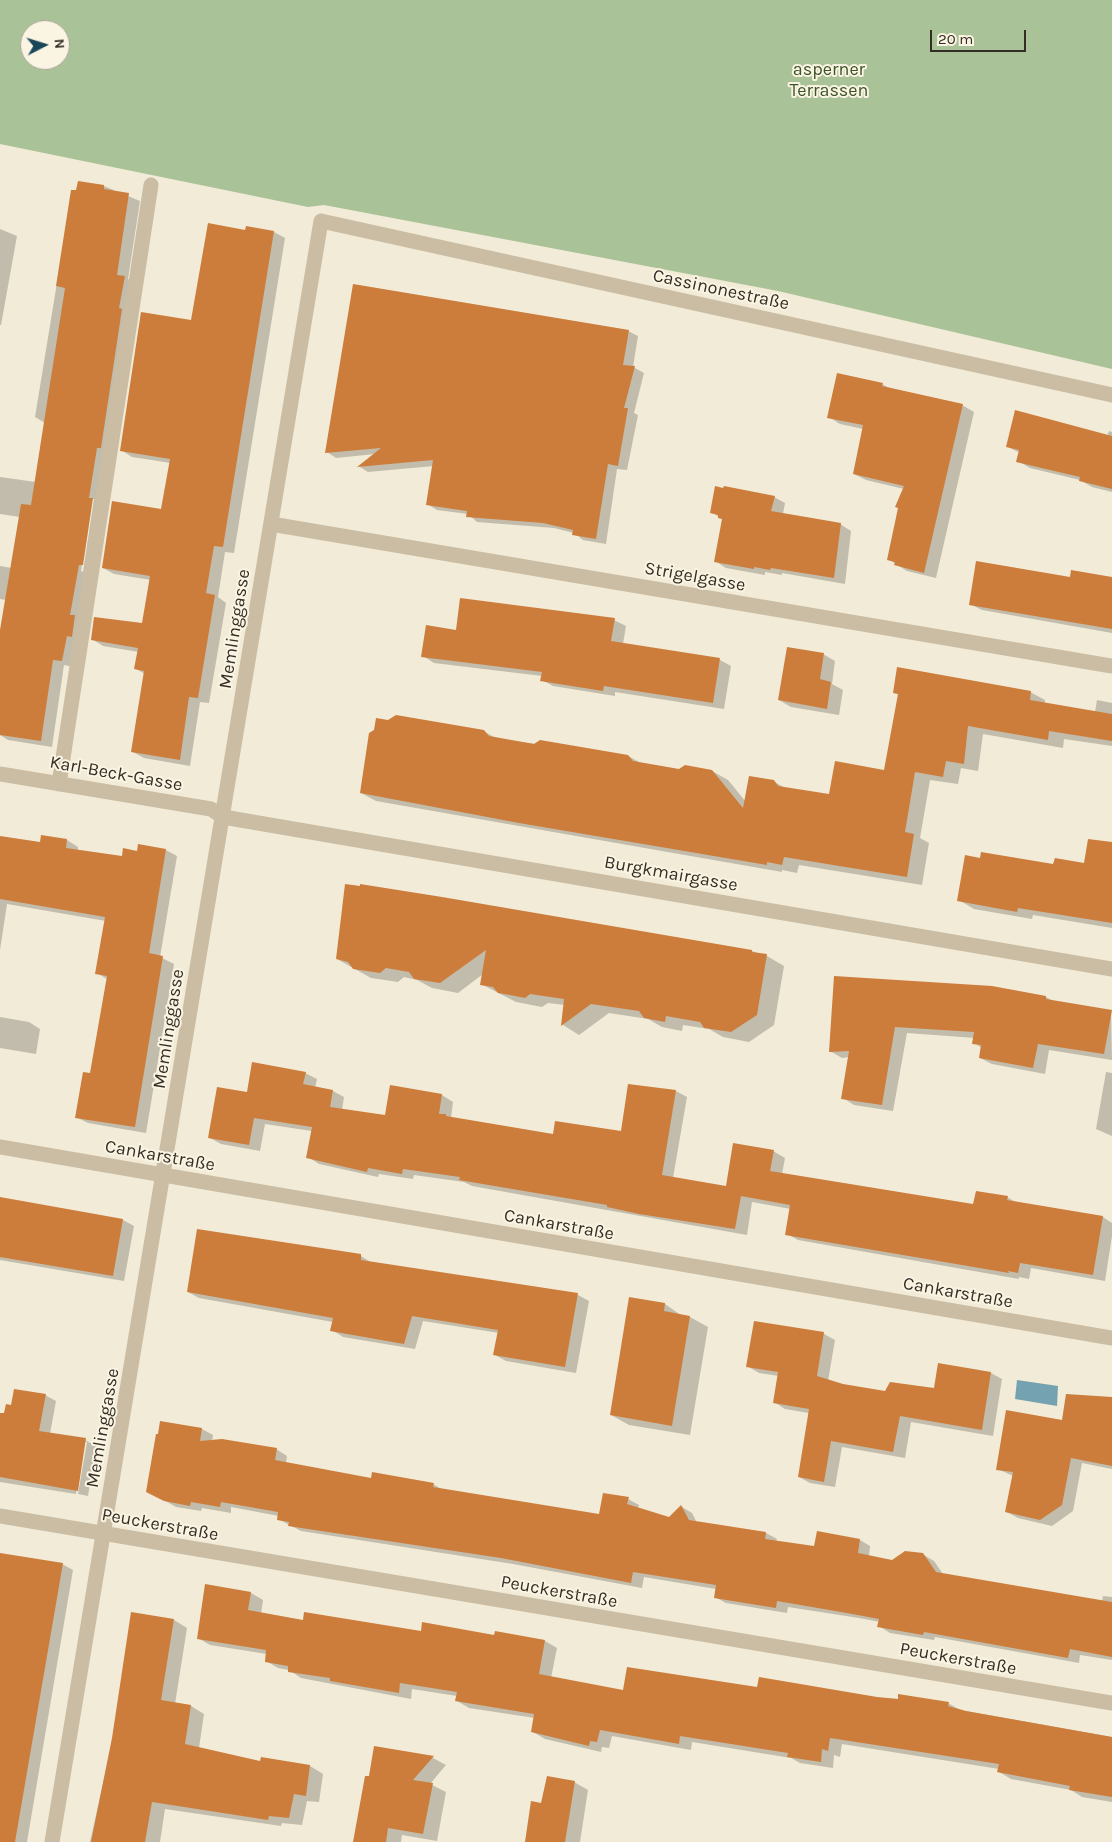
<!DOCTYPE html>
<html>
<head>
<meta charset="utf-8">
<style>
  body { margin:0 }
  #map { position:relative; width:1112px; height:1842px; overflow:hidden; background:#f2ebd7; font-family:Karla,sans-serif }
  canvas { display:block }
  .north { position:absolute; left:20px; top:20px; width:50px; height:50px; box-sizing:border-box; background:#faf4e3; border:1px solid #aba497; border-radius:50%; rotate:85deg; font-size:14px; font-weight:700; line-height:20px; text-align:center; color:#352d25 }
  .north::after { content:''; display:block; margin:auto; width:18px; height:22px; background:#194758; clip-path:polygon(50% 0,100% 100%,50% 72%,0 100%) }
  .scale { position:absolute; left:930px; top:30px; width:96px; height:22px; box-sizing:border-box; border:2px solid #352d25; border-top:0; padding-left:6px; font-size:15px; line-height:18px; white-space:nowrap; color:#352d25; -webkit-text-stroke:4px #faf4e3; paint-order:stroke }
</style>
</head>
<body>
<div id="map">
<canvas width="1112" height="1842"></canvas>
<div class="north">N</div>
<div class="scale">20 m</div>
</div>
<script>
const g = document.querySelector('canvas').getContext('2d');
g.lineJoin = 'round';
function paint(path, color) {
  g.fillStyle = color;
  g.fill(path, 'evenodd');
}
function toPath(rows) {
  const path = new Path2D();
  for (const r of rows) {
    path.moveTo(r[0], r[1]);
    for (let i = 2; i < r.length; i += 2) path.lineTo(r[i], r[i + 1]);
  }
  return path;
}
function trace(path, color, width, dash) {
  g.strokeStyle = color;
  g.lineWidth = width;
  g.lineCap = dash ? 'butt' : 'round';
  g.setLineDash(dash || []);
  g.stroke(path);
}
function label(font, color, halo, rows, align = 'center') {
  g.font = font + ' Karla,sans-serif';
  g.lineWidth = 4;
  g.setLineDash([]);
  g.textBaseline = 'middle';
  g.strokeStyle = halo;
  g.fillStyle = color;
  for (const [text, x, y, turn = 0] of rows) {
    g.save();
    g.translate(x, y);
    g.rotate((+turn || 0) * Math.PI / 180);
    g.textAlign = isNaN(turn) ? turn : align;
    if (halo) g.strokeText(text, 0, 0);
    g.fillText(text, 0, 0);
    g.restore();
  }
}
const green = toPath([
  [0,0,1112,0,1112,369,778,291,324,205,308,207,0,144],
  [30,30,60,30,60,60,30,60]
]);
const water = toPath([
  [1017,1380,1058,1386,1057,1406,1015,1399]
]);
const shadow = toPath([
  [104,186,140,201,128,279,136,284,73,667,64,665,52,747,8,740,0,735,0,641,6,600,0,599,0,566,12,568,20,517,0,514,0,477,36,482,45,423,35,417,72,191],
  [92,499,94,499,83,572,81,571],
  [0,229,17,236,1,325,0,325],
  [246,231,274,232,285,238,234,553,225,552,218,597,226,603,209,703,200,702,190,766,144,758,133,752,145,674,136,669,139,652,103,646,92,639,143,624,151,580,114,574,103,568,162,510,171,463,132,457,121,450,192,321],
  [628,331,638,336,633,367,644,373,634,413,638,415,627,470,617,469,606,544,583,540,574,533,554,528,477,522,468,514,437,510,427,504,434,466,368,472,360,467,375,454,336,458,327,452],
  [882,384,891,389,962,405,974,412,936,578,907,571,888,559,904,489,866,480,854,474,863,429,840,424,829,417],
  [1109,431,1112,432,1112,492,1092,487,1080,480,1030,468,1018,461,1020,453,1008,447,1107,436],
  [774,497,785,503,783,514,840,524,851,531,845,584,782,573,782,575,765,572,765,575,726,568,715,561,723,519,711,512],
  [1071,578,1112,578,1112,633,982,610,970,604],
  [614,620,626,626,623,644,720,660,731,666,724,709,615,692,615,696,553,686,542,680,542,676,434,663,423,656,457,631],
  [823,654,835,661,832,684,843,690,839,715,791,707,779,700],
  [894,692,1030,692,1045,700,1045,704,1095,712,1097,700,1112,703,1112,746,1064,739,1063,748,983,734,978,771,961,768,958,784,930,780,920,838,929,843,922,885,799,865,797,873,782,870,782,872,376,801,361,793,483,731,498,739,628,756,641,763,679,770,712,771,728,780,746,802,773,781,787,789,830,796,885,771,899,695],
  [0,837,41,844,54,838,67,840,78,847,78,851,123,857,138,852,166,850,177,856,160,957,174,964,146,1133,88,1123,76,1117,91,1075,107,979,97,973,106,921,7,904,0,950],
  [1112,844,1112,928,1033,915,1032,919,974,909,959,900,981,859,1054,866,1085,864],
  [347,886,752,951,767,956,784,966,774,1025,749,1042,723,1037,709,1029,683,1025,682,1031,662,1027,648,1019,609,1013,579,1035,563,1025,565,1005,548,1003,542,1007,516,1002,481,984,483,974,458,993,432,988,417,980,404,977,398,982,371,978,337,959],
  [836,977,1046,997,1055,1002,1111,1011,1112,1060,1049,1050,1045,1074,992,1064,980,1058,982,1048,974,1043,975,1038,907,1033,893,1111,854,1105,843,1098,849,1057,842,1058,830,1051],
  [0,1017,29,1022,40,1029,36,1054,0,1048],
  [1106,1072,1112,1073,1112,1136,1096,1129],
  [305,1073,317,1079,315,1088,333,1091,344,1097,342,1110,386,1116,391,1087,442,1095,453,1102,451,1118,554,1135,622,1133,676,1091,687,1097,673,1178,727,1187,773,1151,785,1158,782,1174,974,1205,1007,1197,1017,1203,1103,1217,1112,1223,1112,1236,1105,1281,1031,1268,1029,1279,1019,1277,1019,1279,798,1240,787,1234,791,1209,752,1202,747,1235,472,1186,464,1182,414,1175,413,1179,379,1174,378,1177,319,1164,308,1157,312,1131,265,1124,260,1151,221,1144,210,1138,248,1093],
  [0,1199,123,1220,134,1226,124,1281,0,1260],
  [361,1256,372,1263,578,1295,589,1301,576,1373,506,1361,495,1355,499,1333,423,1321,415,1349,343,1337,332,1330,333,1322,199,1298,188,1292],
  [630,1298,665,1304,682,1316,690,1317,708,1327,690,1435,629,1425,611,1415],
  [755,1322,824,1334,835,1340,828,1381,843,1385,885,1392,935,1390,939,1364,991,1373,1002,1379,993,1436,911,1422,905,1458,842,1447,835,1487,810,1483,799,1477,809,1413,785,1409,774,1402,779,1376,759,1373,747,1366],
  [45,1395,56,1401,50,1434,85,1440,96,1446,88,1496,78,1494,87,1442,84,1442,76,1494,0,1482,0,1414,6,1415,12,1406],
  [1112,1399,1112,1469,1082,1463,1073,1511,1052,1526,1018,1518,1007,1512,1013,1476,998,1469,1063,1421],
  [161,1422,202,1429,213,1435,212,1441,276,1449,287,1456,286,1463,372,1479,433,1484,443,1490,600,1515,628,1499,639,1505,638,1509,669,1518,682,1507,692,1513,697,1523,766,1533,777,1539,776,1542,815,1547,860,1540,870,1546,869,1556,892,1561,922,1554,934,1561,943,1574,1102,1602,1103,1596,1112,1597,1112,1660,1080,1655,1079,1663,935,1637,934,1640,890,1633,879,1626,880,1622,859,1618,788,1607,787,1613,726,1603,715,1597,716,1589,644,1577,642,1588,513,1564,301,1531,278,1519,279,1516,231,1507,231,1513,202,1508,201,1511,176,1507,148,1491],
  [62,1564,73,1570,27,1842,0,1842,0,1578],
  [251,1593,263,1600,261,1614,304,1622,545,1641,557,1648,551,1678,624,1692,758,1688,948,1703,960,1710,1112,1737,1112,1802,1082,1797,1071,1790,1011,1779,999,1772,999,1769,842,1744,840,1757,834,1755,833,1768,800,1763,791,1758,692,1742,691,1750,612,1736,609,1748,602,1747,601,1752,545,1739,533,1732,535,1718,469,1708,457,1701,457,1696,412,1689,411,1699,301,1678,289,1670,278,1668,266,1661,267,1654,210,1645,198,1638],
  [132,1613,174,1620,187,1628,175,1704,191,1706,204,1714,199,1748,261,1762,262,1759,310,1766,323,1774,319,1802,307,1801,302,1825,282,1823,281,1826,165,1809,160,1842,90,1842,113,1738],
  [375,1748,433,1758,446,1765,430,1784,446,1792,437,1841,402,1835,401,1842,355,1842],
  [574,1782,588,1790,580,1842,526,1842,542,1804]
]);
const building = toPath([
  [78,181,104,185,104,189,129,193,117,275,125,276,119,308,122,309,101,448,97,448,89,498,93,498,83,565,79,565,70,615,75,615,72,637,67,636,62,661,53,660,41,741,0,735,0,630,21,504,31,505,65,288,56,286,71,190,76,190],
  [208,223,245,230,246,226,274,231,223,547,214,546,206,593,215,595,198,698,189,697,180,760,131,752,144,671,134,669,138,648,91,640,94,617,142,623,150,576,102,568,112,501,161,509,170,459,120,451,141,312,191,320],
  [353,284,629,330,623,365,635,366,624,408,628,408,618,466,608,464,596,539,572,535,573,530,543,523,466,517,467,511,426,505,433,460,357,467,381,448,325,453],
  [837,373,883,383,882,386,963,404,924,573,894,565,895,562,887,560,898,508,895,507,904,486,853,474,863,425,827,418],
  [1015,410,1112,436,1112,489,1079,481,1080,477,1016,462,1019,450,1006,447],
  [715,486,723,488,724,486,775,496,771,511,841,523,834,578,771,568,770,570,754,567,754,569,714,562,722,519,718,518,718,515,710,513],
  [976,561,1070,577,1071,570,1112,577,1112,629,969,605],
  [460,598,615,618,611,641,720,658,713,703,604,686,603,691,540,681,542,672,421,657,426,625,456,630],
  [787,647,824,653,820,679,831,682,827,709,778,700],
  [897,667,1031,691,1030,700,1112,714,1112,741,1049,731,1048,740,968,726,964,764,946,761,943,777,915,772,905,832,914,834,907,877,784,857,782,865,767,862,767,865,519,823,360,793,369,733,374,730,376,718,388,720,396,715,484,730,489,736,534,744,540,740,628,755,633,761,679,769,685,765,712,770,743,808,749,776,774,780,778,786,829,794,835,761,884,770,898,694,893,693],
  [41,835,67,839,66,848,122,856,123,848,137,851,138,844,166,849,149,953,163,956,135,1127,75,1118,83,1072,90,1073,107,976,95,974,105,917,0,899,0,836,40,842],
  [1088,839,1112,842,1112,923,1018,908,1017,912,957,901,965,855,980,858,981,852,1053,864,1055,858,1084,863],
  [345,884,360,886,360,884,442,897,752,950,752,952,767,954,757,1015,731,1032,704,1028,700,1022,666,1016,665,1022,644,1018,639,1011,591,1004,561,1026,564,999,530,994,525,998,510,995,498,993,493,987,480,985,486,950,440,983,414,979,409,972,386,968,380,973,353,969,348,962,336,959],
  [834,976,992,986,1046,996,1046,999,1112,1010,1104,1054,1038,1044,1033,1068,979,1058,981,1045,972,1044,974,1032,895,1027,882,1105,841,1099,849,1051,829,1052],
  [252,1062,306,1072,303,1084,333,1090,330,1107,385,1115,390,1085,442,1094,439,1114,446,1114,446,1116,553,1134,555,1121,621,1131,628,1084,676,1090,662,1175,726,1186,733,1143,774,1150,770,1171,973,1204,976,1191,1008,1196,1007,1200,1103,1216,1093,1275,1020,1263,1018,1273,1008,1271,1009,1273,785,1235,790,1205,741,1196,735,1229,639,1214,607,1207,607,1205,459,1180,460,1177,403,1169,402,1174,368,1168,367,1172,306,1158,312,1127,254,1118,249,1145,208,1138,217,1087,247,1092],
  [0,1197,123,1219,113,1276,0,1257],
  [197,1229,361,1254,361,1260,578,1293,565,1367,493,1355,498,1330,412,1316,404,1344,330,1331,333,1318,187,1292],
  [629,1297,665,1303,664,1311,690,1316,672,1426,610,1415],
  [754,1321,824,1332,817,1376,843,1384,885,1391,890,1382,934,1388,938,1363,991,1372,982,1430,900,1416,893,1452,831,1441,824,1482,798,1477,809,1409,773,1403,778,1372,746,1367],
  [14,1389,46,1394,39,1431,86,1438,78,1491,0,1477,0,1413,4,1413,6,1404,11,1405],
  [1066,1394,1112,1397,1112,1466,1071,1458,1062,1505,1040,1520,1005,1512,1013,1472,996,1470,1006,1410,1062,1420],
  [160,1421,202,1428,200,1441,222,1439,277,1448,275,1460,371,1478,372,1472,434,1483,433,1487,599,1514,603,1493,629,1497,627,1504,669,1517,681,1505,689,1520,766,1532,765,1539,814,1546,817,1531,860,1539,858,1553,892,1560,905,1551,923,1553,936,1572,1112,1602,1112,1657,1070,1649,1068,1658,924,1632,923,1635,877,1627,879,1619,847,1613,777,1601,776,1608,714,1598,716,1585,633,1572,631,1583,501,1558,288,1526,289,1522,277,1520,278,1512,221,1502,220,1507,191,1502,190,1506,164,1501,146,1492,156,1434,158,1434],
  [0,1553,63,1563,15,1842,0,1842],
  [205,1584,251,1592,248,1610,303,1620,304,1612,421,1631,422,1622,494,1635,495,1631,545,1640,539,1674,623,1690,627,1667,757,1687,759,1677,877,1697,898,1699,898,1694,949,1702,948,1706,966,1711,1112,1737,1112,1797,1069,1790,1070,1786,997,1772,999,1764,830,1738,828,1751,822,1749,821,1762,787,1757,788,1753,680,1736,679,1744,600,1730,597,1742,590,1741,589,1746,531,1732,534,1714,455,1701,457,1692,400,1683,399,1693,330,1681,330,1678,288,1672,288,1666,265,1662,266,1650,197,1639],
  [131,1612,174,1619,161,1700,191,1705,185,1744,260,1761,261,1757,310,1765,306,1796,294,1794,289,1818,269,1816,268,1820,152,1802,145,1842,91,1842,112,1738],
  [374,1746,434,1756,413,1780,433,1783,423,1834,388,1828,386,1842,353,1842,365,1776,369,1776],
  [547,1776,575,1781,565,1842,525,1842,531,1801,541,1803]
]);
const minor = toPath([
  [271,524,1112,666],
  [0,774,211,809,223,817,1112,969],
  [59,784,151,185],
  [0,1147,1112,1338],
  [0,1516,1112,1703],
  [52,1842,321,221,1112,395]
]);
const parkNames = [
  ["asperner",829,70],
  ["Terrassen",829,91]
];
const streetNames = [
  ["Cassinonestraße",721,290,12],
  ["Strigelgasse",695,577,10],
  ["Memlinggasse",235,629,-81],
  ["Karl-Beck-Gasse",116,774,10],
  ["Burgkmairgasse",671,874,10],
  ["Memlinggasse",169,1029,-81],
  ["Cankarstraße",160,1156,10],
  ["Cankarstraße",559,1225,10],
  ["Cankarstraße",958,1293,10],
  ["Memlinggasse",103,1428,-80],
  ["Peuckerstraße",160,1525,10],
  ["Peuckerstraße",559,1592,10],
  ["Peuckerstraße",958,1659,10]
];
paint(green, '#aac297');
paint(water, '#75a2b0');
paint(shadow, '#0003');
paint(building, '#cc7c3b');
trace(minor, '#cabda3', 15);
label('18px', '#3b5428', '#faf4e3', parkNames);
label('18px', '#352d25', '#faf4e3', streetNames);
</script>
</body>
</html>
